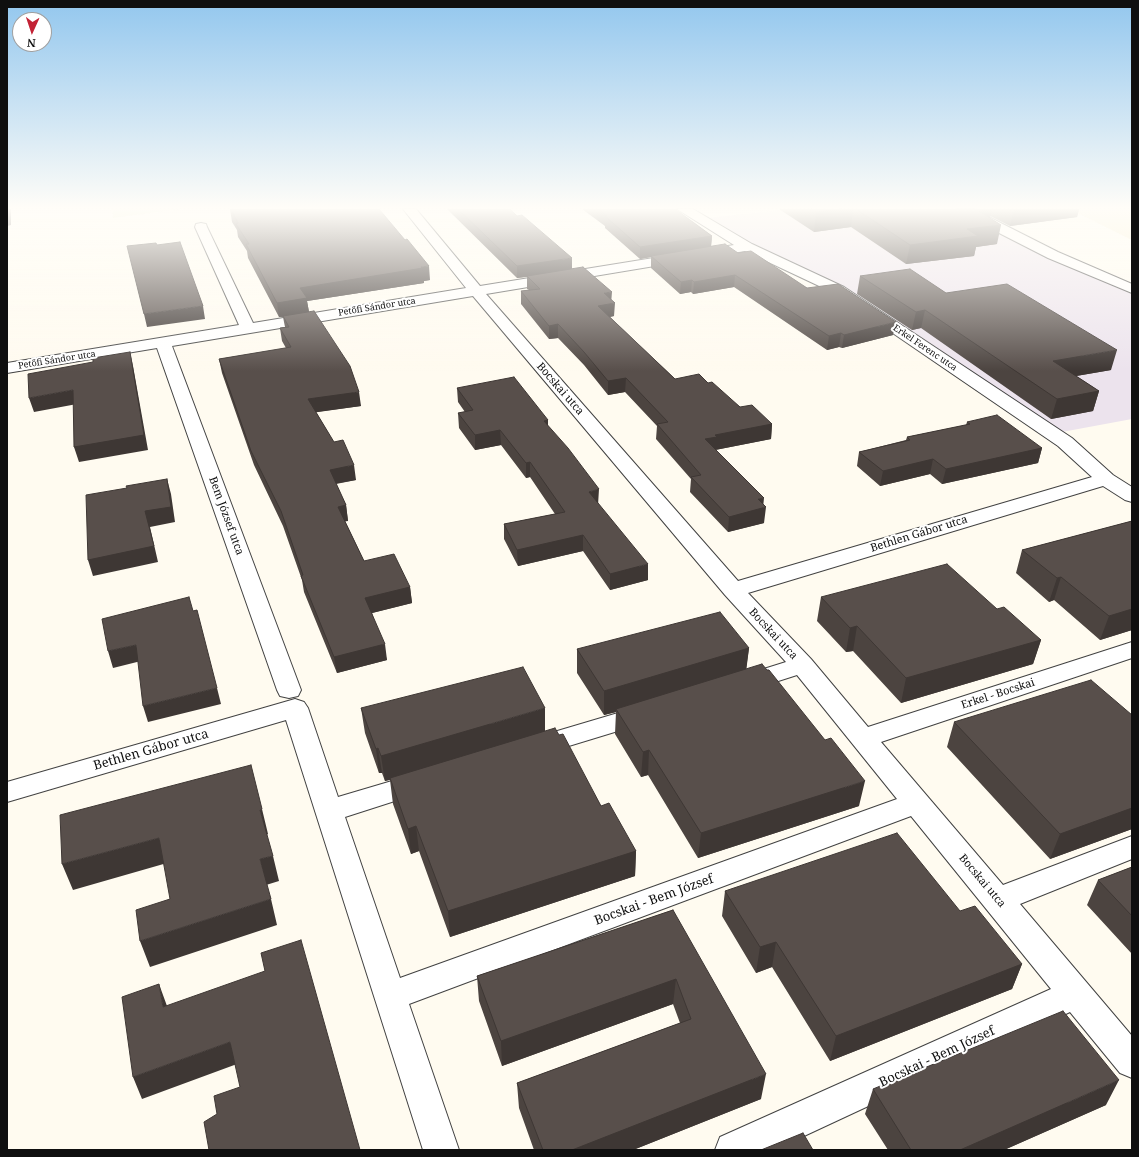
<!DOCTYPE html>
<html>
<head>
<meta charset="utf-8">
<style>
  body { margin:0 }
  #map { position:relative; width:1139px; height:1157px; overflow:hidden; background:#fffbf0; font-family:"Noto Serif",serif }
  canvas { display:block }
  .frame { position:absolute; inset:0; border:8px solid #0f0f0f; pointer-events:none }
  .north { position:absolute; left:12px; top:12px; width:40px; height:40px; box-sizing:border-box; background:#fff; border:1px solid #9f9f9f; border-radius:50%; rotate:183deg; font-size:11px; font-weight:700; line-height:16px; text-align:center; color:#0f0f0f }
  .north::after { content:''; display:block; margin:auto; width:14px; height:18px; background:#c32235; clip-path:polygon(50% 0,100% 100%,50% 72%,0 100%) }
</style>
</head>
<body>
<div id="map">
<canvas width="1139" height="1157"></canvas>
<div class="frame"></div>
<div class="north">N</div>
</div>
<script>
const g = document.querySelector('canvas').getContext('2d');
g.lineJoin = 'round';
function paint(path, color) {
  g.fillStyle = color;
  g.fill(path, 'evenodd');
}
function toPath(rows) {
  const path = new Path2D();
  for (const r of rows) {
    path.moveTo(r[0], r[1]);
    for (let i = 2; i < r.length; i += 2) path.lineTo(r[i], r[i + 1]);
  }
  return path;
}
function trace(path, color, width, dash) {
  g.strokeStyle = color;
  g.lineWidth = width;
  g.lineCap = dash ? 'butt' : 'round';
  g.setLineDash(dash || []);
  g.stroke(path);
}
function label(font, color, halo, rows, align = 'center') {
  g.font = font + ' "Noto Serif",serif';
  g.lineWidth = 4;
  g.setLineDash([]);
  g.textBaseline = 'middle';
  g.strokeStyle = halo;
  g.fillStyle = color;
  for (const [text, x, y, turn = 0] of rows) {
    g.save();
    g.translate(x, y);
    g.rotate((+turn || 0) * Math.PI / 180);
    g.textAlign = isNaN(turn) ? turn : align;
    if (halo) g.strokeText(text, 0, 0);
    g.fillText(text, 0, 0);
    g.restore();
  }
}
const industrial = toPath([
  [787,209,962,209,1132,289,1132,419,1062,432,864,299,739,242,700,219]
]);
const farmland = toPath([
  [1069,209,1132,209,1132,240]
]);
const pitch = toPath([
  [112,209,181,209,113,218]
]);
const street = toPath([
  [403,209,416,209,480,286,734,245,677,209,693,209,752,244,844,287,1072,438,1113,475,1132,487,1132,502,1125,500,1103,486,748,593,811,659,868,727,1132,642,1132,658,881,742,1003,885,1132,836,1132,859,1020,904,1132,1036,1132,1078,1120,1073,1070,1012,774,1150,715,1150,720,1137,1051,989,911,816,409,1004,459,1150,423,1150,286,720,7,802,7,782,295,699,304,702,308,708,338,797,419,773,429,776,433,783,429,790,345,817,400,978,897,799,797,675,744,692,735,690,732,684,735,678,786,662,725,595,473,296,172,346,301,690,298,696,289,698,280,696,277,690,157,348,7,373,7,363,239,325,195,227,196,224,201,223,206,224,207,227,253,323,466,288,403,209],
  [745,251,834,293,1058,446,1092,477,738,581,486,294,745,251],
  [956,209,973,209,1058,252,1132,284,1132,293,1048,258,958,212,956,209],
  [645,705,654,708,658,714,654,720,536,756,527,754,523,747,527,740,645,705]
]);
const wall = toPath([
  [230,209,430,280,424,281,424,283,307,301,309,312,361,406,316,412,356,480,336,484,346,505,348,521,345,521,364,561,410,587,412,603,372,613,387,660,337,673,304,592,302,580,283,526,254,465,222,373,219,359,286,348,282,341,280,328,285,327,283,317,279,317,248,258,247,251,238,237,237,230,232,222],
  [447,209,510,209,572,269,611,300,614,316,610,317,675,379,708,383,740,407,772,424,771,439,715,450,763,505,764,523,728,532,690,492,691,479,656,439,657,426,625,392,608,395,584,365,558,338,549,339,521,304,521,291,529,290,527,289,527,277,517,278],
  [582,209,675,209,712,236,711,246,738,253,807,288,893,335,842,348,839,347,827,350,734,287,693,294,691,292,680,294,651,268,651,257,640,259,605,228,605,226],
  [779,209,1079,209,1077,217,1010,226,990,216,990,218,997,244,976,247,974,256,906,264,851,227,814,232],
  [860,276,946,293,1111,370,1076,376,1099,391,1093,411,1051,419,921,328,912,330,857,294],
  [457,388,548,420,548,426,648,580,610,590,583,551,518,566,504,539,504,524,555,514,530,477,526,478,501,445,475,450,459,428,458,413,465,412,458,402],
  [967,422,1042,448,1038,463,942,484,930,474,880,486,857,466,859,452,906,440,907,437,966,425],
  [1132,521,1132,630,1100,640,1054,600,1049,602,1016,573,1022,550],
  [821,597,997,609,1041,640,1033,664,901,703,853,651,846,652,817,621],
  [749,648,746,669,859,806,698,858,648,775,641,777,615,734,616,712,604,715,577,673,577,649],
  [361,708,545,731,559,735,601,806,636,851,635,876,450,937,419,851,411,854,393,804,390,780,385,781,382,773,379,773,365,733],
  [1132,715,1132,829,1050,859,947,747,954,722],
  [1132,867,1132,954,1087,905,1098,880],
  [725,891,960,911,1022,964,1012,989,830,1061,772,967,756,973,722,916],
  [673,910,761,1099,633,1150,534,1150,519,1108,517,1083,680,1023,673,1004,502,1066,479,1001,477,976],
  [873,1089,1106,1105,1004,1150,888,1150,865,1114]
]);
const shadedWall = toPath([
  [8,209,11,209,11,225,7,226,7,214],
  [842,209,853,209,851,227,814,232,816,212],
  [1014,209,1079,209,1077,217,1010,226],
  [992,210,988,226,1001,225,997,244,976,247,974,256,906,264,910,245,967,229,979,211],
  [712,236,711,247,651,256,651,257,640,259,640,247],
  [572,258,572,270,517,278,517,266],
  [429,266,430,280,424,281,424,283,307,301,309,312,279,317,277,303,300,288],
  [735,275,734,287,693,294,694,282],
  [692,280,691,292,680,294,681,282],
  [612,292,611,304,615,303,614,316,598,319,598,306,604,293],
  [203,306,205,319,147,327,144,314],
  [925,310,921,328,912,330,916,312],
  [896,322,893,335,842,348,844,335],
  [558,324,558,338,549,339,549,326],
  [841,333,839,347,827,350,829,336],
  [1117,350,1111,370,1047,381,1053,361],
  [130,352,133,366,148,450,79,462,74,447],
  [626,378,625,392,608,395,608,381],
  [73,390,77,404,34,412,29,398],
  [1099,391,1093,411,1051,419,1057,399],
  [359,392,361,406,311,413,308,399],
  [548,420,548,435,544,421],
  [772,424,771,439,715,450,705,439,715,435],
  [500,430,501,445,475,450,475,435],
  [1042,448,1038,463,942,484,946,469],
  [933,459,930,474,880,486,883,471],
  [530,462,530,477,526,478,526,463],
  [354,465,356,480,333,484,330,470],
  [167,479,171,494,175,522,150,527,158,562,93,576,88,560,145,511],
  [599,489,598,505,589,492],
  [764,498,763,508,766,507,764,523,728,532,729,517,758,499],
  [346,505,348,521,341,522,338,507],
  [583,535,583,551,518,566,517,550],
  [648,564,648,580,610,590,610,574],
  [1061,577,1054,600,1049,602,1057,578],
  [410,587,412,603,368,614,365,598],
  [1132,609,1132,630,1100,640,1109,616],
  [857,626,853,651,846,652,850,628],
  [1041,640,1033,664,901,703,906,678],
  [385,644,387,660,337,673,334,657],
  [136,645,141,661,113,668,108,651],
  [749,648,746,672,616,709,616,712,604,715,604,691],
  [217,688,221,704,148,722,143,706],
  [545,708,545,733,385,781,381,756],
  [378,748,382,773,379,773,376,749],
  [649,750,648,775,641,777,643,752],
  [865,781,859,806,698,858,701,833],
  [1132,808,1132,829,1050,859,1060,834],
  [262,809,268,834,266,835,260,810],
  [416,826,419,851,411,854,408,829],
  [159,838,167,863,73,890,62,864],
  [636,851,635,876,450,937,448,911],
  [273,856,279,881,266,885,260,859],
  [271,899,277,925,150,967,140,941],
  [776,942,772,967,756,973,760,947],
  [1022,964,1012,989,830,1061,836,1036],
  [676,979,673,1004,502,1066,501,1041],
  [159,984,167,1006,163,1007],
  [230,1042,237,1064,142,1099,133,1077],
  [766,1074,761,1099,633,1150,572,1150],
  [1119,1080,1106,1105,1004,1150,960,1150]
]);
const building = toPath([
  [231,209,379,209,405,240,407,239,429,266,421,267,423,268,300,288,307,298,277,303,246,244,249,244,236,224,238,223,231,209],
  [458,209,510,209,517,216,522,215,572,258,517,266,458,209],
  [598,209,675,209,712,236,640,247,605,216,607,216,598,209],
  [811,209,842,209,816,212,811,209],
  [856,209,991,209,992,210,979,211,1001,225,967,229,978,236,910,245,856,209],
  [180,242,203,306,144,314,127,246,156,243,157,245,180,242],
  [725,244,738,253,751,251,807,288,838,284,896,322,844,335,841,333,829,336,735,275,694,282,692,280,681,282,651,256,725,244],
  [583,267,612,292,604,293,615,303,598,306,675,379,699,374,708,383,712,382,740,407,752,405,772,424,715,435,717,437,705,439,764,498,758,499,766,507,729,517,691,477,701,475,657,424,668,422,626,378,608,381,584,352,558,324,549,326,521,291,540,289,527,276,583,267],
  [910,269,946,293,1007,284,1117,350,1053,361,1099,391,1057,399,925,310,916,312,860,276,910,269],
  [314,311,350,366,359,392,308,399,334,442,343,440,354,465,330,470,346,505,338,507,364,561,394,554,410,587,365,598,385,644,334,657,301,576,303,575,281,511,251,451,219,359,291,347,280,328,289,327,283,316,314,311],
  [130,352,144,435,74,447,73,390,29,398,28,374,93,362,93,358,130,352],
  [514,377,548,420,544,421,568,448,599,489,589,492,648,564,610,574,583,535,517,550,504,524,565,512,530,462,526,463,500,430,475,435,458,413,473,410,457,388,514,377],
  [997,415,1042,448,946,469,933,459,883,471,859,452,910,440,907,437,970,424,967,422,997,415],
  [167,479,171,507,145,511,154,546,88,560,86,495,127,488,126,486,167,479],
  [1132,521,1132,609,1109,616,1061,577,1057,578,1022,550,1132,521],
  [947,564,997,609,1004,607,1041,640,906,678,857,626,850,628,821,597,947,564],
  [189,597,193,611,197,610,217,688,143,706,136,645,108,651,102,619,189,597],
  [720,612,749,648,604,691,577,649,720,612],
  [762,664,767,670,769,670,825,740,831,738,865,781,701,833,649,750,643,752,616,709,762,664],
  [523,667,545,708,381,756,378,748,376,749,361,708,523,667],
  [1091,680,1132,715,1132,808,1060,834,954,722,1091,680],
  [555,728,559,735,563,734,601,806,609,803,636,851,448,911,416,826,408,829,390,778,555,728],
  [251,765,262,809,260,810,273,856,260,859,271,899,140,941,136,910,170,899,159,838,62,864,60,815,251,765],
  [897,833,960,911,975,906,1022,964,836,1036,776,942,760,947,725,891,897,833],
  [1132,867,1132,916,1098,880,1132,867],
  [673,910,766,1074,572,1150,543,1150,517,1083,691,1019,676,979,501,1041,477,976,673,910],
  [301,940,360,1150,209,1150,204,1122,217,1114,214,1096,240,1087,230,1042,133,1077,122,997,159,984,163,1007,265,971,261,953,301,940],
  [1063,1011,1119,1080,960,1150,911,1150,873,1089,1063,1011],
  [803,1133,813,1150,761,1150,803,1133]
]);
const farStreetnames = [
  ["Petőfi Sándor utca",377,307,-9],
  ["Erkel Ferenc utca",925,348,34],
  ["Petőfi Sándor utca",57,360,-9]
];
const streetNames = [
  ["Bocskai utca",560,389,49],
  ["Bem József utca",226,516,70],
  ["Bethlen Gábor utca",919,534,-17],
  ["Bocskai utca",773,634,47],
  ["Erkel - Bocskai",998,694,-18],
  ["Bocskai utca",982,881,50]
];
const nearStreetnames = [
  ["Bethlen Gábor utca",151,750,-16],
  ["Bocskai - Bem József",654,900,-20],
  ["Bocskai - Bem József",937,1057,-25]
];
paint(industrial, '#ece3ed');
paint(farmland, '#f6f0d0');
paint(pitch, '#e7f2cb');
trace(street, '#424242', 2);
paint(street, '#fff');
paint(wall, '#4c4440');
paint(shadedWall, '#3e3734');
paint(building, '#584f4b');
trace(building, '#3e3734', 1);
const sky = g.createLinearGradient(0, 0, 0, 371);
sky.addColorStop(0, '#93c7ee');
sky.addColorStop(0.56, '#fffdf8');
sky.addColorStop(1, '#fffdf800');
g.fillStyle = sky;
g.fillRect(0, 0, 1139, 371);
label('9px', '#0f0f0f', '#fff', farStreetnames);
label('11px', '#0f0f0f', '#fff', streetNames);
label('13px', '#0f0f0f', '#fff', nearStreetnames);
</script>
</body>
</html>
